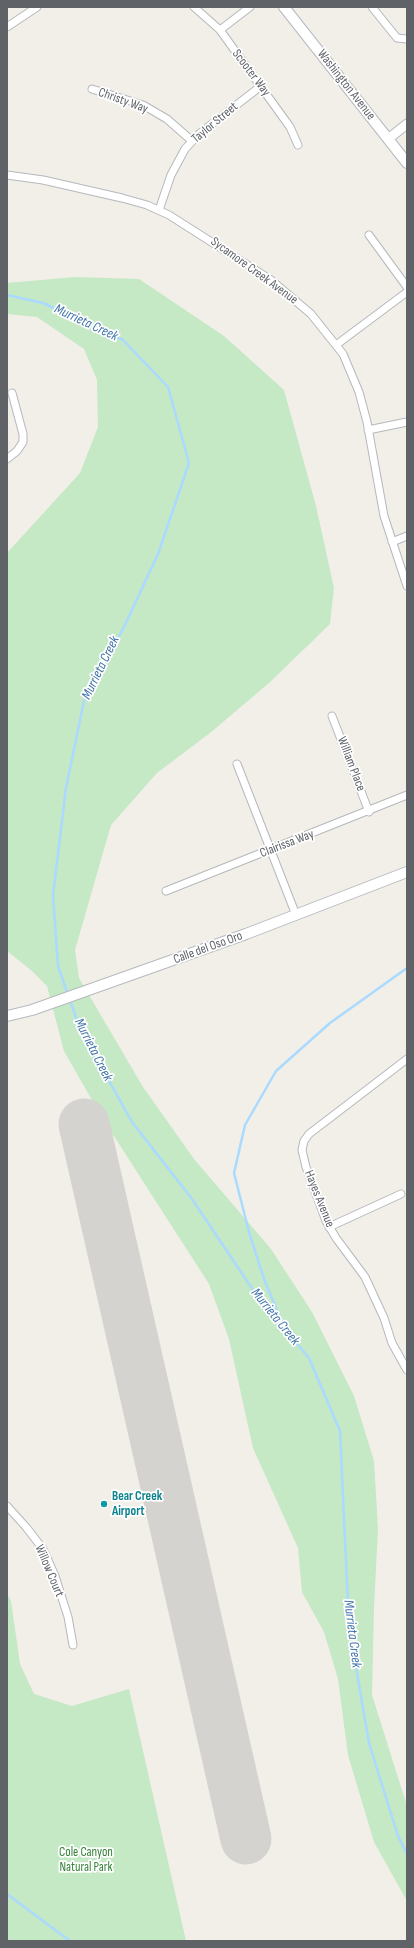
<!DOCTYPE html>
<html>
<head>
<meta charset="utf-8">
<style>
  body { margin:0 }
  #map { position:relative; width:414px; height:1948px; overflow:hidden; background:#f1efe8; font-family:"Sofia Sans Condensed",sans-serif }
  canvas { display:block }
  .frame { position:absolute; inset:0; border:8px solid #5f6368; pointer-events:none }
</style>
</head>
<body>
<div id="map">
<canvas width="414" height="1948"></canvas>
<div class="frame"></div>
</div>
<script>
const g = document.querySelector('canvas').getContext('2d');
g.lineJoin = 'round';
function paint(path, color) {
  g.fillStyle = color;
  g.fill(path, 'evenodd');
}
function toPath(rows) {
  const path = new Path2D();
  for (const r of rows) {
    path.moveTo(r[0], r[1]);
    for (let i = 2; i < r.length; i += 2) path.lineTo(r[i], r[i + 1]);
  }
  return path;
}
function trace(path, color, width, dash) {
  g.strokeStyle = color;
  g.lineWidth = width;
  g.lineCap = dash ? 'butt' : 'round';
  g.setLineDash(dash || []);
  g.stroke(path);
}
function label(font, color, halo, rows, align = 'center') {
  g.font = font + ' "Sofia Sans Condensed",sans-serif';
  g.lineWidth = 3.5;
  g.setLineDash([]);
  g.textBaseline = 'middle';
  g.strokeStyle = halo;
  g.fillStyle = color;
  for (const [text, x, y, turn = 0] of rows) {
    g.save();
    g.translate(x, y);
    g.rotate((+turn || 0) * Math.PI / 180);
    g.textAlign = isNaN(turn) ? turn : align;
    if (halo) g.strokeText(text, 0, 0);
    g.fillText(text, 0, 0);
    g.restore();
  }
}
const green = toPath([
  [75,277,139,279,224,336,284,390,316,506,334,588,330,624,269,683,210,733,157,773,111,825,75,950,79,978,143,1087,194,1159,271,1249,312,1312,354,1396,374,1461,378,1529,374,1607,372,1695,407,1806,407,1901,374,1842,348,1755,338,1679,324,1632,302,1592,298,1548,253,1448,229,1339,209,1284,101,1116,64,1051,47,986,32,971,7,951,7,553,80,473,98,427,97,380,84,349,37,317,7,314,7,283],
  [7,1594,11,1601,20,1664,34,1694,72,1706,129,1689,186,1941,7,1941]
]);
const stream = toPath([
  [7,295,43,303,123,340,168,387,189,463,158,554,125,625,84,701,66,788,53,895,58,966,68,995],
  [70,1000,80,1029,132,1122,192,1199,257,1296,309,1358,340,1431,349,1626,369,1743,398,1836,407,1854],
  [286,1329,278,1313,264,1279,249,1232,234,1173,245,1125,276,1071,330,1023,407,968],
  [7,1894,70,1941]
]);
const runway = toPath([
  [84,1124,246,1839]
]);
const minor = toPath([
  [194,7,220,30,290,127,298,145],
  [372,7,397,38,407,39],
  [7,27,37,7],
  [220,30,250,7],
  [92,89,143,105,167,119,192,141],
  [7,175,43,180,122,198,147,205,169,215,271,280,311,314,343,354,359,392,367,422,384,516,407,586],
  [159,210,171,175,185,149,199,134,261,86],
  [369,235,407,287],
  [336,345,407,292],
  [368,430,407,422],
  [7,459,17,451,23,442,23,434,12,393],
  [392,542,407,536],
  [332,716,369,812],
  [237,764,296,915],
  [166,891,407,795],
  [407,1059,309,1134,304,1141,302,1150,306,1167,326,1221,336,1238,365,1277,384,1318,392,1343,407,1370],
  [329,1227,401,1194],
  [7,1506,26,1527,43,1549,55,1576,68,1617,73,1645]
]);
const tertiary = toPath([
  [388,139,407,124]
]);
const secondary = toPath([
  [284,7,407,163],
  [7,1016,32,1010,246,934,407,872]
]);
const markers = [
  [104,1504,4,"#0f9aa8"]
];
const streetNames = [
  ["Scooter Way",251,73,53],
  ["Washington Avenue",346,85,52],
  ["Christy Way",123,101,20],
  ["Taylor Street",215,123,-40],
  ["Sycamore Creek Avenue",254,271,36],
  ["William Place",351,764,69],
  ["Clairissa Way",287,844,-21],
  ["Calle del Oso Oro",208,948,-20],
  ["Hayes Avenue",319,1199,68],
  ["Willow Court",49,1571,67]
];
const cultureNames = [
  ["Bear Creek",112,1497],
  ["Airport",112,1512]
];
const parkNames = [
  ["Cole Canyon",86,1853],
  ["Natural Park",86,1868]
];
const waterNames = [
  ["Murrieta Creek",86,323,25],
  ["Murrieta Creek",101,668,-64],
  ["Murrieta Creek",93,1050,63],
  ["Murrieta Creek",275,1317,51],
  ["Murrieta Creek",352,1634,83]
];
paint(green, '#c5e8c5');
trace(stream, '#aadaff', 2.5);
trace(runway, '#d4d3d0', 51);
trace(minor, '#b5b8bc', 9);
trace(tertiary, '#b5b8bc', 11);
trace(secondary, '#b6babf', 12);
trace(minor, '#fff', 7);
trace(tertiary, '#fff', 9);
trace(secondary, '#fff', 10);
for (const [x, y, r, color] of markers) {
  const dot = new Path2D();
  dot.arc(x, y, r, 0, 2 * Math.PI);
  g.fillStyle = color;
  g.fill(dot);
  trace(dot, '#fff', 1.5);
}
label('13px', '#5f6368', '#fff', streetNames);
label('bold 13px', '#0d838f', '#fff', cultureNames, 'left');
label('13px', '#348238', '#fff', parkNames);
label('italic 14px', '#4174aa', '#fff', waterNames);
</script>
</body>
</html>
